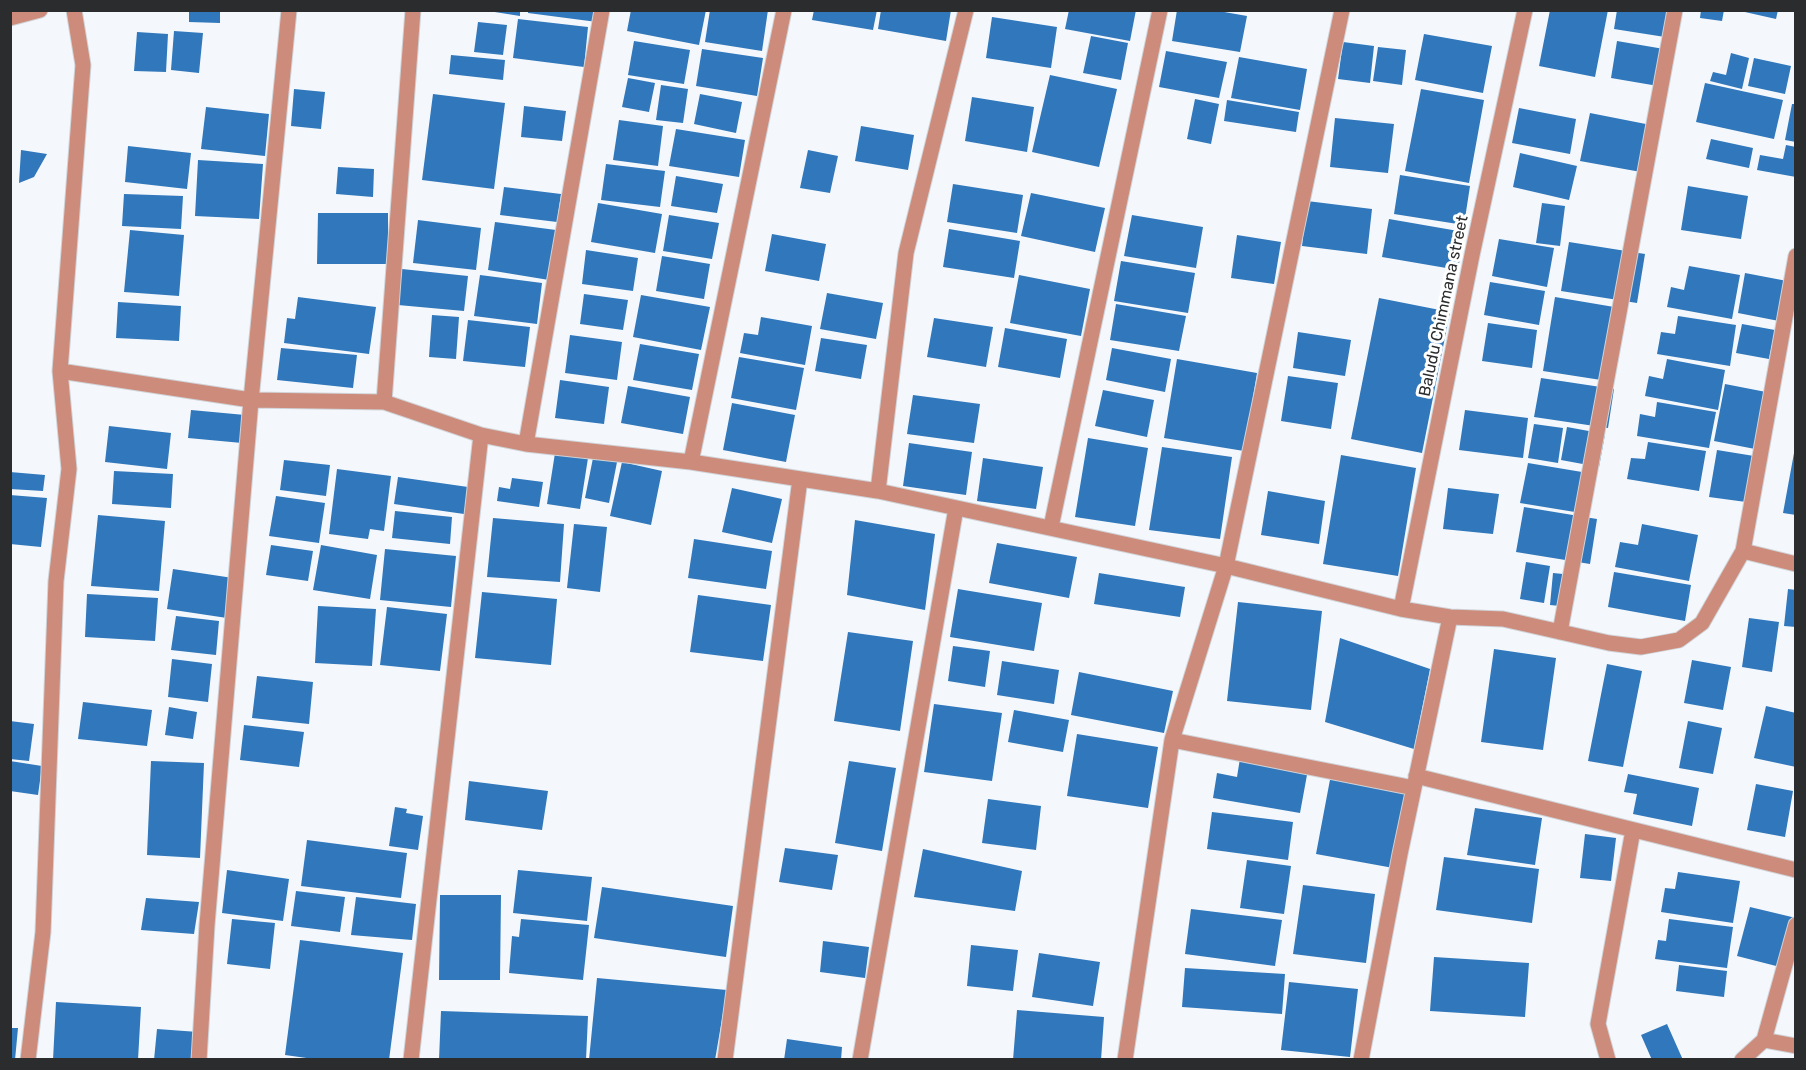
<!DOCTYPE html>
<html>
<head>
<meta charset="utf-8">
<style>
  body { margin:0 }
  #map { position:relative; width:1806px; height:1070px; overflow:hidden; background:#f4f8fc; font-family:Rubik,sans-serif }
  canvas { display:block }
  .frame { position:absolute; inset:0; border:12px solid #2b2c2e; pointer-events:none }
</style>
</head>
<body>
<div id="map">
<canvas width="1806" height="1070"></canvas>
<div class="frame"></div>
</div>
<script>
const g = document.querySelector('canvas').getContext('2d');
g.lineJoin = 'round';
function paint(path, color) {
  g.fillStyle = color;
  g.fill(path, 'evenodd');
}
function toPath(rows) {
  const path = new Path2D();
  for (const r of rows) {
    path.moveTo(r[0], r[1]);
    for (let i = 2; i < r.length; i += 2) path.lineTo(r[i], r[i + 1]);
  }
  return path;
}
function trace(path, color, width, dash) {
  g.strokeStyle = color;
  g.lineWidth = width;
  g.lineCap = dash ? 'butt' : 'round';
  g.setLineDash(dash || []);
  g.stroke(path);
}
function label(font, color, halo, rows, align = 'center') {
  g.font = font + ' Rubik,sans-serif';
  g.lineWidth = 6;
  g.setLineDash([]);
  g.textBaseline = 'middle';
  g.strokeStyle = halo;
  g.fillStyle = color;
  for (const [text, x, y, turn = 0] of rows) {
    g.save();
    g.translate(x, y);
    g.rotate((+turn || 0) * Math.PI / 180);
    g.textAlign = isNaN(turn) ? turn : align;
    if (halo) g.strokeText(text, 0, 0);
    g.fillText(text, 0, 0);
    g.restore();
  }
}
const building = toPath([
  [189,10,220,10,220,23,189,22],
  [482,10,520,10,520,16],
  [528,10,598,10,597,22,528,13],
  [631,10,706,10,699,45,627,31],
  [710,10,768,10,762,51,705,42],
  [814,10,877,10,873,30,812,20],
  [881,10,951,10,946,41,878,29],
  [1069,10,1136,10,1130,41,1065,29],
  [1177,10,1213,10,1247,16,1240,52,1172,41],
  [1550,10,1608,10,1595,77,1539,66],
  [1617,10,1670,10,1665,37,1614,29],
  [1701,10,1724,10,1722,21,1700,18],
  [1736,10,1778,10,1776,19],
  [992,17,1057,27,1051,68,986,58],
  [518,19,588,27,584,67,513,58],
  [478,22,507,25,503,55,474,52],
  [174,31,203,33,199,73,171,70],
  [137,32,168,34,166,72,134,71],
  [1424,34,1492,46,1483,93,1415,80],
  [1091,36,1128,43,1121,80,1083,73],
  [634,41,690,50,684,84,628,75],
  [1617,41,1664,49,1658,86,1611,78],
  [1343,42,1374,46,1370,83,1338,79],
  [1378,47,1406,50,1402,85,1373,81],
  [702,49,763,58,757,96,696,86],
  [1166,51,1227,62,1219,98,1159,87],
  [1731,53,1749,58,1742,89,1710,81,1713,72,1726,75],
  [451,55,505,60,503,80,449,74],
  [1239,57,1307,69,1300,110,1231,98],
  [1754,58,1791,66,1785,94,1748,86],
  [1050,75,1117,89,1099,167,1032,152],
  [628,78,655,83,649,112,622,107],
  [1705,83,1783,100,1774,139,1696,122],
  [661,85,688,89,683,123,656,120],
  [294,89,325,92,321,129,291,126],
  [1421,89,1484,100,1469,183,1405,171],
  [433,94,505,103,494,189,422,180],
  [700,94,742,102,736,133,694,124],
  [972,97,1034,107,1027,152,965,141],
  [1195,99,1219,104,1211,144,1187,139],
  [1227,100,1299,112,1296,132,1224,121],
  [1792,104,1796,104,1796,142,1785,140],
  [524,106,566,111,562,141,521,137],
  [206,107,269,114,265,156,201,149],
  [1519,108,1576,119,1570,154,1512,143],
  [1590,113,1661,127,1652,174,1580,161],
  [1335,118,1394,124,1388,173,1330,167],
  [619,120,663,126,658,166,613,160],
  [861,126,914,135,908,170,855,161],
  [676,129,745,140,739,177,669,166],
  [1711,139,1753,148,1749,168,1706,159],
  [1786,145,1796,147,1796,177,1757,170,1760,155,1783,159],
  [128,146,191,153,187,189,125,182],
  [21,150,47,154,34,177,19,183],
  [808,150,838,156,830,193,800,188],
  [1520,153,1577,166,1569,200,1513,187],
  [198,160,263,164,259,219,195,216],
  [606,164,665,171,660,207,601,200],
  [338,167,374,169,373,197,336,194],
  [1400,175,1470,186,1464,225,1394,214],
  [676,176,723,184,717,213,671,206],
  [953,184,1023,195,1017,233,947,222],
  [1688,186,1748,196,1741,239,1681,230],
  [504,187,561,194,557,222,500,215],
  [1031,193,1105,208,1095,252,1021,236],
  [124,194,183,196,181,229,122,226],
  [1307,201,1372,209,1367,254,1302,246],
  [598,203,662,214,655,253,591,242],
  [1542,203,1565,206,1560,246,1536,243],
  [318,213,388,213,388,264,317,264],
  [669,215,719,223,712,259,663,251],
  [1132,215,1203,227,1196,268,1124,256],
  [1389,219,1464,232,1458,270,1382,257],
  [418,220,481,228,476,270,413,263],
  [495,222,556,230,549,280,488,270],
  [949,229,1020,241,1014,278,943,267],
  [130,230,184,235,179,296,124,292],
  [772,234,826,244,819,281,765,271],
  [1237,235,1281,242,1274,284,1231,278],
  [1499,239,1554,248,1547,287,1492,276],
  [1569,242,1645,254,1637,303,1561,291],
  [586,250,638,258,633,291,582,284],
  [662,256,710,264,704,299,656,291],
  [1121,261,1195,273,1188,313,1114,301],
  [1689,266,1740,275,1732,319,1667,307,1671,287,1684,290],
  [402,269,468,276,464,311,398,305],
  [1745,273,1787,281,1779,321,1738,313],
  [480,275,542,283,537,324,474,316],
  [1019,275,1090,289,1081,336,1010,323],
  [1490,282,1545,291,1539,325,1484,315],
  [827,293,883,303,876,339,820,329],
  [584,294,628,300,623,330,580,324],
  [641,295,710,307,701,350,633,337],
  [298,297,376,307,369,354,284,343,287,318,295,319],
  [1555,297,1626,309,1614,382,1543,371],
  [1379,298,1450,312,1422,453,1351,439],
  [118,302,181,306,179,341,116,338],
  [1116,304,1186,316,1179,351,1110,340],
  [432,315,459,317,456,359,429,357],
  [1678,316,1736,325,1730,366,1657,354,1661,332,1675,334],
  [761,317,812,326,805,365,740,353,744,333,758,335],
  [934,318,993,327,986,367,927,357],
  [468,320,530,327,525,367,463,361],
  [1488,323,1537,330,1532,368,1482,361],
  [1742,324,1775,330,1769,359,1736,353],
  [1005,328,1067,339,1060,378,998,367],
  [1298,332,1351,340,1345,376,1293,368],
  [570,335,622,342,617,380,565,373],
  [821,338,867,345,861,379,815,371],
  [640,344,699,354,692,390,633,380],
  [281,348,357,355,353,388,277,380],
  [1112,348,1171,359,1165,392,1106,380],
  [739,357,804,368,796,410,731,398],
  [1177,359,1257,373,1244,451,1164,438],
  [1667,359,1725,370,1718,410,1645,396,1649,376,1663,379],
  [1288,376,1338,383,1331,429,1281,421],
  [1541,378,1614,389,1608,428,1534,417],
  [560,380,609,387,604,424,555,418],
  [1725,384,1766,392,1755,449,1714,441],
  [628,386,690,397,683,434,621,423],
  [1103,390,1154,400,1147,437,1095,426],
  [913,395,980,404,974,443,907,434],
  [1657,402,1716,412,1709,448,1637,436,1640,414,1655,417],
  [732,403,795,415,786,462,723,450],
  [191,410,245,415,242,443,188,438],
  [1465,410,1528,418,1523,458,1459,450],
  [1534,424,1563,428,1558,463,1528,458],
  [109,426,171,433,167,469,105,462],
  [1567,427,1605,434,1599,467,1561,460],
  [1088,438,1148,448,1135,526,1075,517],
  [1648,442,1706,451,1699,491,1627,479,1631,458,1645,459],
  [909,443,972,452,966,495,903,486],
  [1162,447,1232,457,1220,539,1149,530],
  [1717,450,1754,456,1746,502,1709,497],
  [555,453,588,458,580,509,547,504],
  [1794,453,1796,453,1796,515,1783,513],
  [1341,455,1416,468,1398,576,1323,564],
  [593,458,617,462,609,503,585,498],
  [983,458,1043,467,1036,509,977,501],
  [284,460,330,465,326,496,280,490],
  [622,462,662,471,651,525,610,516],
  [1528,463,1594,474,1587,514,1520,503],
  [337,469,391,476,384,531,370,529,368,539,329,534],
  [114,471,173,474,171,508,112,504],
  [10,472,45,475,43,491,10,489],
  [398,477,468,487,464,514,394,504],
  [512,478,543,482,539,507,497,501,499,487,510,489],
  [732,488,782,499,772,543,722,532],
  [1448,488,1499,494,1493,534,1443,529],
  [1268,491,1325,501,1319,544,1261,535],
  [10,495,47,498,41,547,10,544],
  [276,496,325,503,319,543,269,536],
  [1524,507,1597,519,1590,564,1516,552],
  [395,511,452,517,450,544,392,538],
  [98,515,165,521,159,591,91,586],
  [493,518,564,524,560,582,487,577],
  [855,520,935,534,925,610,847,595],
  [574,524,607,527,600,592,567,588],
  [1642,524,1698,535,1689,581,1615,567,1620,542,1638,545],
  [694,539,772,551,766,589,688,578],
  [997,543,1077,557,1069,598,989,583],
  [271,545,313,551,308,581,266,575],
  [321,545,377,555,370,599,313,590],
  [385,549,456,556,451,607,380,600],
  [1526,562,1550,566,1544,603,1520,599],
  [173,569,233,578,227,618,167,609],
  [1614,572,1691,585,1685,621,1608,607],
  [1099,573,1185,587,1180,617,1094,604],
  [1553,573,1573,575,1570,607,1550,605],
  [958,589,1042,603,1034,651,950,637],
  [1788,589,1796,590,1796,627,1784,626],
  [482,592,557,599,551,665,475,658],
  [87,594,158,598,155,641,85,637],
  [698,595,771,605,763,661,690,652],
  [1238,602,1322,611,1311,710,1227,701],
  [318,606,376,609,372,666,315,663],
  [387,607,447,614,440,671,380,665],
  [176,616,219,621,216,655,171,650],
  [1749,618,1779,622,1772,672,1742,667],
  [848,632,913,641,900,731,834,721],
  [1340,638,1430,669,1414,749,1325,722],
  [953,646,990,651,985,687,948,681],
  [1494,649,1556,658,1543,750,1481,742],
  [172,659,212,664,208,702,168,697],
  [1692,660,1731,667,1723,710,1684,703],
  [1002,661,1059,670,1054,704,997,695],
  [1607,664,1642,671,1623,767,1588,761],
  [1079,672,1173,691,1164,733,1071,715],
  [257,676,313,682,309,724,252,718],
  [83,702,152,710,147,746,78,739],
  [934,704,1002,713,992,781,924,772],
  [1766,706,1796,713,1796,767,1754,758],
  [169,707,197,712,193,739,165,735],
  [1014,710,1069,720,1063,752,1008,742],
  [10,721,34,724,29,761,10,759],
  [1688,721,1722,728,1713,774,1679,768],
  [244,725,304,732,299,767,240,760],
  [1077,734,1158,747,1148,808,1067,796],
  [1241,752,1309,764,1300,813,1213,798,1217,773,1237,777],
  [10,761,42,766,38,795,10,791],
  [151,761,204,763,200,858,147,855],
  [849,761,896,768,882,851,835,843],
  [1332,769,1415,784,1399,869,1316,854],
  [1628,774,1699,788,1692,826,1633,814,1637,794,1624,792],
  [469,781,548,791,542,830,465,820],
  [1756,784,1793,791,1785,837,1747,830],
  [988,799,1041,806,1036,850,982,843],
  [395,807,407,809,406,813,423,816,418,850,389,846],
  [1475,808,1542,818,1535,865,1467,855],
  [1212,812,1293,822,1288,860,1207,849],
  [1585,834,1616,838,1611,881,1580,878],
  [307,840,407,853,401,898,301,886],
  [785,848,838,855,832,890,779,882],
  [923,849,1022,871,1015,911,914,897],
  [1444,857,1539,869,1532,923,1436,910],
  [1247,860,1291,866,1284,914,1240,908],
  [227,870,289,879,283,921,222,913],
  [518,870,592,877,587,921,513,913],
  [1678,872,1740,881,1733,923,1661,912,1665,888,1675,889],
  [1303,885,1375,894,1366,963,1293,954],
  [602,887,733,906,726,957,594,938],
  [296,891,345,897,340,932,291,926],
  [440,895,501,895,500,980,439,980],
  [356,897,416,904,412,940,351,935],
  [146,898,199,902,194,934,141,930],
  [1750,907,1796,918,1784,968,1737,956],
  [1191,909,1282,920,1275,966,1185,954],
  [232,919,275,923,270,969,227,964],
  [521,919,589,925,583,980,509,973,512,936,519,937],
  [1669,919,1733,927,1727,968,1655,959,1658,940,1666,941],
  [300,940,403,953,389,1060,321,1060,285,1055],
  [823,941,869,947,865,978,820,972],
  [971,945,1018,950,1013,991,967,986],
  [1039,953,1100,962,1093,1006,1032,997],
  [1434,957,1529,963,1525,1017,1430,1011],
  [1679,965,1727,971,1724,997,1676,991],
  [1185,968,1285,974,1282,1014,1182,1007],
  [597,978,727,990,715,1060,589,1060],
  [1289,982,1358,989,1350,1057,1281,1050],
  [56,1002,141,1007,138,1060,53,1060],
  [1017,1010,1104,1017,1101,1060,1013,1060],
  [441,1011,588,1016,586,1060,439,1060],
  [1667,1024,1683,1060,1652,1060,1641,1035],
  [10,1028,18,1028,15,1060,10,1060],
  [157,1029,198,1032,195,1060,154,1060],
  [787,1039,842,1047,841,1060,784,1060]
]);
const minor = toPath([
  [289,10,251,400,384,402,481,435,526,444],
  [602,10,526,444,691,462,878,491,1226,566,1401,609,1450,617,1503,619,1609,643,1641,647,1679,640,1702,623,1743,551,1796,564],
  [10,18,40,10],
  [60,371,251,400,207,925,199,1060],
  [384,402,413,10],
  [691,462,784,10],
  [878,491,906,253,966,10],
  [1051,527,1160,10],
  [1743,551,1796,256],
  [1401,609,1472,255,1525,10],
  [1560,632,1675,10],
  [1172,740,1414,788],
  [1416,776,1796,870],
  [1764,1040,1796,1046],
  [28,1060,43,932,56,581,69,469,60,371,83,65,74,10],
  [411,1060,481,435],
  [725,1060,800,479],
  [860,1060,956,508],
  [1125,1060,1172,740,1226,566,1342,10],
  [1361,1060,1400,854,1450,617],
  [1608,1060,1598,1024,1633,830],
  [1742,1060,1764,1040,1796,925]
]);
const streetNames = [
  ["Baludu Chimmana street",1444,306,-78]
];
paint(building, '#3077bb');
trace(minor, '#d0d3d7', 17);
trace(minor, '#cc8b7b', 15);
label('16px', '#2b2c2e', '#fff', streetNames);
</script>
</body>
</html>
